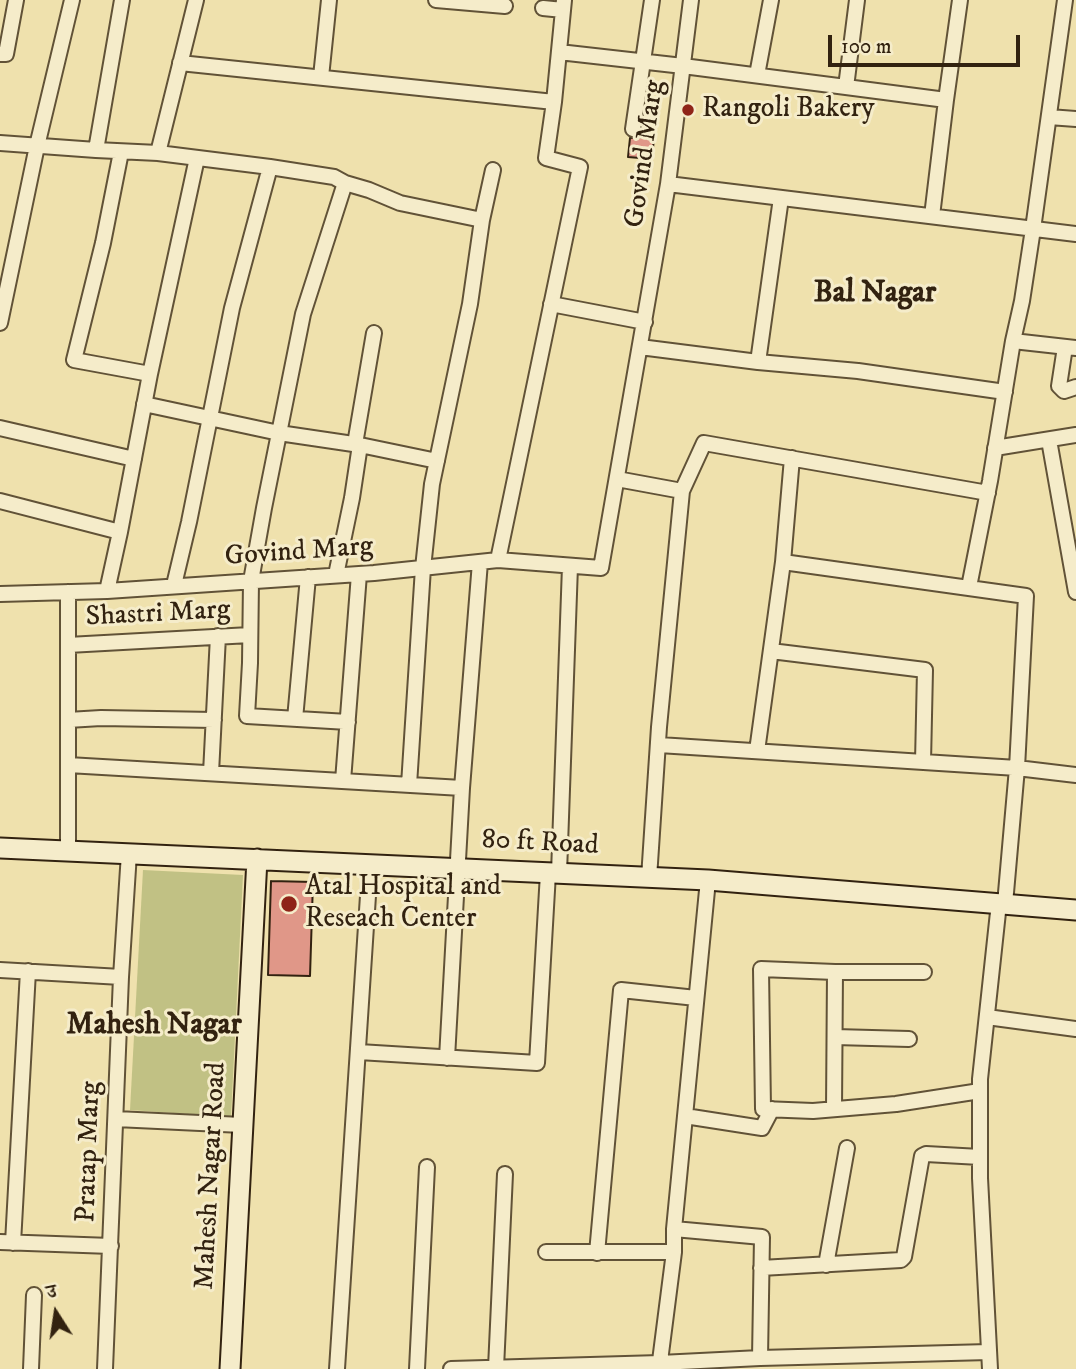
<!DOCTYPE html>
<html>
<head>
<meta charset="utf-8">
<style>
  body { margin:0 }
  #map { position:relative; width:1076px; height:1369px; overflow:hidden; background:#efe1ad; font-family:"IM FELL DW Pica","Noto Serif Devanagari",serif }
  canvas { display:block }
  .north { position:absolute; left:21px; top:1278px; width:70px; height:70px; -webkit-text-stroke:5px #f5ecca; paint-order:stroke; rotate:348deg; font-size:19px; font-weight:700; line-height:28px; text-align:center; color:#322210 }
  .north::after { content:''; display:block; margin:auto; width:24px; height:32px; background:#322210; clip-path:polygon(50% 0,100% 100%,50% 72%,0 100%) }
  .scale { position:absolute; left:828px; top:35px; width:192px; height:32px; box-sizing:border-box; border:4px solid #322210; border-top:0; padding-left:9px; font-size:21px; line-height:24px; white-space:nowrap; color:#322210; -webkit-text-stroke:5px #f5ecca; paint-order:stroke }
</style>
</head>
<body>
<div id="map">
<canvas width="1076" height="1369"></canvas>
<div class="north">उ</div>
<div class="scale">100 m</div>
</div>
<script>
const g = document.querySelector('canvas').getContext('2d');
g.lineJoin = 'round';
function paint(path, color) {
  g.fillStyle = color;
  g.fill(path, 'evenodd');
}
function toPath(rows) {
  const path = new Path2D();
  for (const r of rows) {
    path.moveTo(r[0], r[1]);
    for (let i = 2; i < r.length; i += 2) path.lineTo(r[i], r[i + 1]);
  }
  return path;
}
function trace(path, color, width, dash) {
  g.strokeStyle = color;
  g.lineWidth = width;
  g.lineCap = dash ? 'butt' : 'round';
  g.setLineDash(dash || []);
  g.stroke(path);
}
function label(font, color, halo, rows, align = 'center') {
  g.font = font + ' "IM FELL DW Pica",serif';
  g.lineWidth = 6;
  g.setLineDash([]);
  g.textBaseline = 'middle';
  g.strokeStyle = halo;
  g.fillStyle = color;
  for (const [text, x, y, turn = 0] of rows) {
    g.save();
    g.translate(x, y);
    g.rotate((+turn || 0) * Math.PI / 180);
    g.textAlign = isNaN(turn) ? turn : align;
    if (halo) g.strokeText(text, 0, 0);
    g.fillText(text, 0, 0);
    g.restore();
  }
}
const green = toPath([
  [143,870,243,875,231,1117,130,1110]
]);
const building = toPath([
  [639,137,654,138,652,159,628,157,630,138,639,137],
  [271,881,313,882,310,976,268,975,271,881]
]);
const street = toPath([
  [436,0,505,6],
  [1065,0,1033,229,1022,301,1013,341,1076,348],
  [543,8,563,10],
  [559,52,683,66,846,87,857,0],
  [0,54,6,54,16,0],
  [180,63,554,102,564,0],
  [757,75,771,0],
  [321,77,329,0],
  [846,87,946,100,932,216],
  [946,100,960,0],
  [1049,117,1076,119],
  [633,129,652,0],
  [0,143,96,150,158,153,196,0],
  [96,150,122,0],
  [121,152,103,243,74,360,150,374],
  [158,153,270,167,334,177,345,183,369,190,400,203,482,220,493,170],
  [345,183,303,314,264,508,251,581,250,663,247,716,348,722],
  [668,184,1076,234],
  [551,304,645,322],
  [0,323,37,146,72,0],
  [640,347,758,362,781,198],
  [1065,347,1059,386,1064,391,1076,387],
  [758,362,858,371,1005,392],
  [144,404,279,433,360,445,352,498,336,575],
  [0,428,134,459],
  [1049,440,1076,592],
  [355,444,374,333],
  [360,445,437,461],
  [995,448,1076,435],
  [617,479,682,491],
  [0,501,120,532],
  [498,560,580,167,546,158,554,102],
  [783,562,1026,596,1017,768,1005,904],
  [174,585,189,522,232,308,270,167],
  [969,587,990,481,1013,341],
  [107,591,120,532,150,374,197,158],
  [0,594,107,591,374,573,498,560,601,568,668,184,691,0],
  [68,645,250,635],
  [771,651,925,670,923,762],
  [295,719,308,577],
  [68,720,101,718,214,720],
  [659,745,1017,768,1076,775],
  [757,751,783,562,792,458],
  [68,765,462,788],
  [211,773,218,636],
  [343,781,359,574],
  [409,785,423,568,432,484,470,304,482,220],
  [68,851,68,592],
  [559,873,570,566],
  [649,878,659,727,682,491,704,443,988,493],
  [0,970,121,977],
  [924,972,835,972,761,969,763,1109,813,1111,896,1104,980,1091],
  [987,1017,1076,1029],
  [835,1037,909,1039],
  [359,1052,537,1063,548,873],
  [447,1058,462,788,480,562],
  [834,1109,835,972],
  [685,1116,762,1128,772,1109],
  [116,1119,242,1125],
  [674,1229,762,1237,760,1358],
  [0,1242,111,1246],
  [13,1243,28,971],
  [546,1252,674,1252],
  [597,1253,621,990,696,998],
  [826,1265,847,1148],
  [761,1268,901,1260,904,1257,922,1156,926,1154,980,1157],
  [496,1368,505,1174],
  [31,1369,34,1295],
  [105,1369,121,977,129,853],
  [337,1369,370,865],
  [417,1369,427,1167],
  [451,1369,660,1363,760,1358,989,1352],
  [659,1369,674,1252,674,1229,708,880],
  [990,1369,980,1178,980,1079,999,903]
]);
const secondary = toPath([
  [0,848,708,880,1076,910],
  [230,1369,257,859]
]);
const markers = [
  [688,110,7,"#8f2418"],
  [289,904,9,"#8f2418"]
];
const poiNames = [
  ["Rangoli Bakery",702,110],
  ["Atal Hospital and",305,888],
  ["Reseach Center",305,920]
];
const streetNames = [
  ["Govind Marg",646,154,-82],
  ["Govind Marg",299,553,-4],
  ["Shastri Marg",158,615,-3],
  ["80 ft Road",540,844,3],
  ["Pratap Marg",90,1152,-88],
  ["Mahesh Nagar Road",212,1176,-87]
];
const neighbourhoodNames = [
  ["Bal Nagar",875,295],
  ["Mahesh Nagar",154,1027]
];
paint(green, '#c1c184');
paint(building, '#e09788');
trace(building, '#322210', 2);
trace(street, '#615237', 18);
trace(secondary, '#322210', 23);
trace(street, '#f5ecca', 14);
trace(secondary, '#f5ecca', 19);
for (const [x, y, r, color] of markers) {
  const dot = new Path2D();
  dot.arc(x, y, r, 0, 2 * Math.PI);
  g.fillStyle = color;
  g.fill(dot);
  trace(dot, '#f5ecca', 2.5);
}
label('28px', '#322210', '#f5ecca', poiNames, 'left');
label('28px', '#322210', '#f5ecca', streetNames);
label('bold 30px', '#322210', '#f5ecca', neighbourhoodNames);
</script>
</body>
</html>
